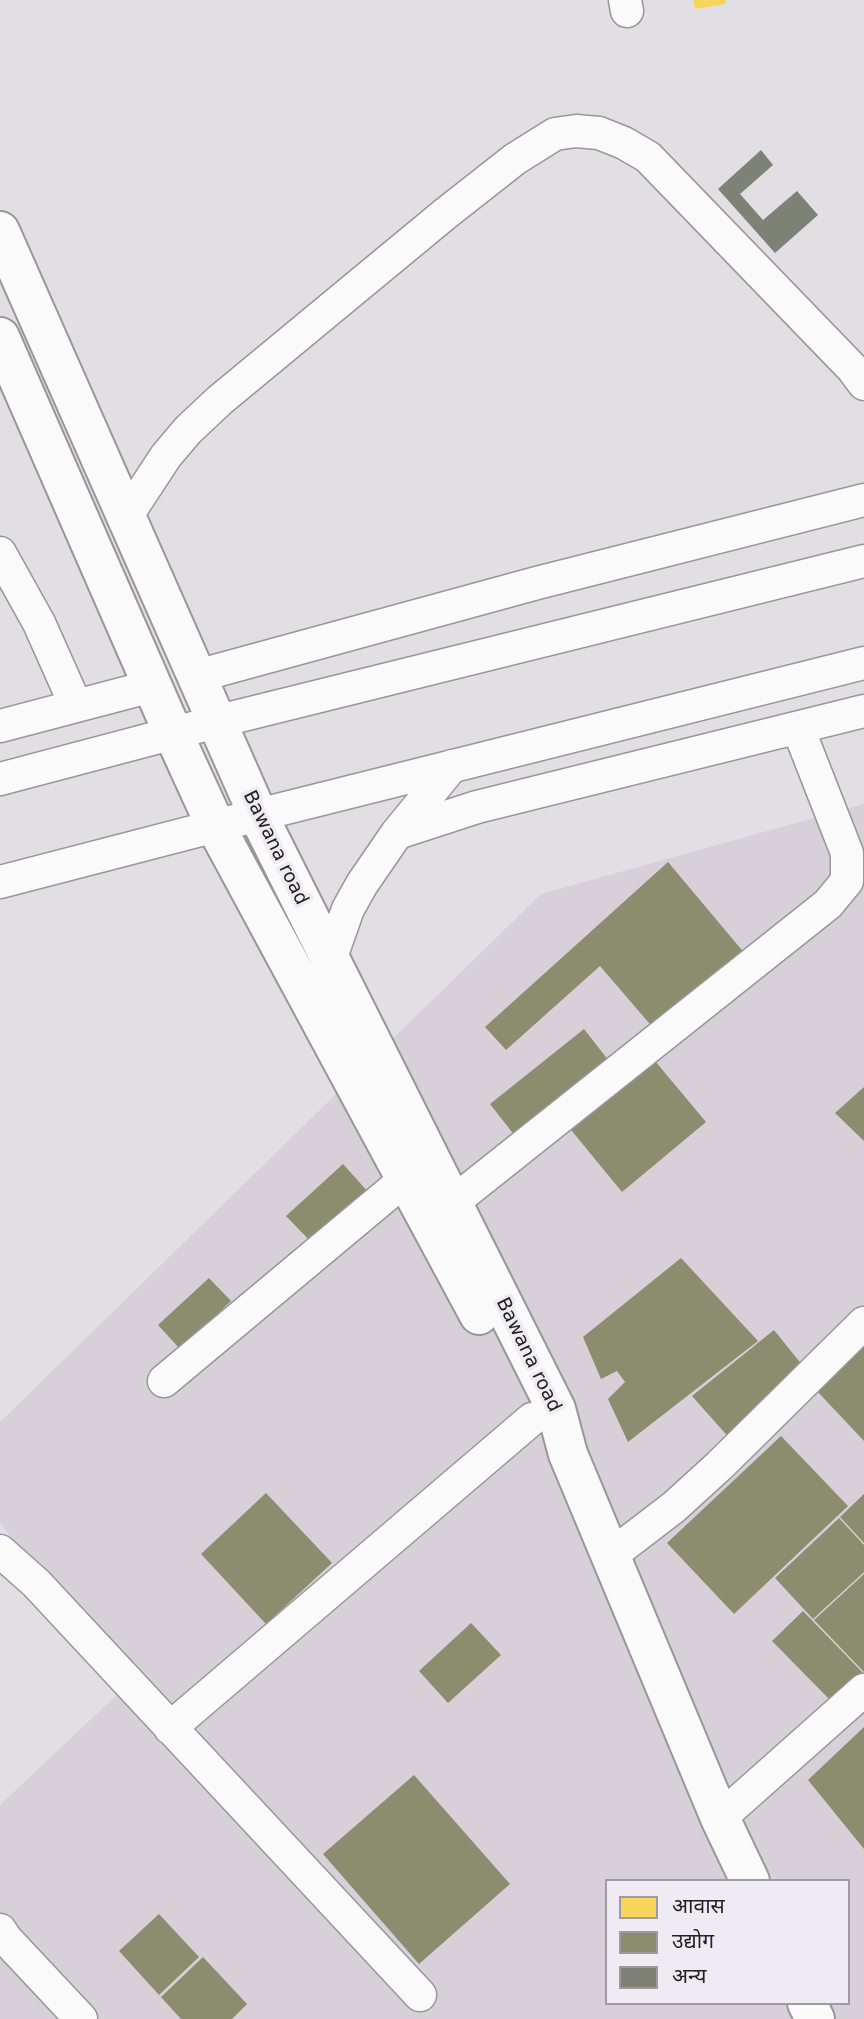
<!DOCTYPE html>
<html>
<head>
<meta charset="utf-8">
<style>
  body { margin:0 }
  #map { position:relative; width:864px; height:2019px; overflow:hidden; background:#e2dfe4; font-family:"DejaVu Sans","Noto Sans Devanagari",sans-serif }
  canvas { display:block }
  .legend { position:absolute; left:605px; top:1879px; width:245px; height:126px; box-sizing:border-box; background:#f0eaf3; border:2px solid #9e9aa0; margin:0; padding:9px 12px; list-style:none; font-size:21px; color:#232124 }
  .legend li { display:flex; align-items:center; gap:14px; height:35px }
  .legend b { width:35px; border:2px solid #9e9aa0 }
</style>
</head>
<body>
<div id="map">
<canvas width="864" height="2019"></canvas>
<ul class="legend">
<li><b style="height:19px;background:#f6d55c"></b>आवास</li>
<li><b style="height:19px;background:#8c8c6e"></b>उद्योग</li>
<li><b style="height:19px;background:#7d8176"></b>अन्य</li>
</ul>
</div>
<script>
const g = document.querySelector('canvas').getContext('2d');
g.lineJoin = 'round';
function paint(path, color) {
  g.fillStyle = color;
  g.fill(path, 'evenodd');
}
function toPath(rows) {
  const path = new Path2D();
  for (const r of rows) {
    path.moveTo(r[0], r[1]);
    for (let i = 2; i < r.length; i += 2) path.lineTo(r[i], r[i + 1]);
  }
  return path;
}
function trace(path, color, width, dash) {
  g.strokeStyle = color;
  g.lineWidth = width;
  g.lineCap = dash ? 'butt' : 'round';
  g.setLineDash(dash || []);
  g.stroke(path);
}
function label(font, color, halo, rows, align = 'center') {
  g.font = font + ' "DejaVu Sans",sans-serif';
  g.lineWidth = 7;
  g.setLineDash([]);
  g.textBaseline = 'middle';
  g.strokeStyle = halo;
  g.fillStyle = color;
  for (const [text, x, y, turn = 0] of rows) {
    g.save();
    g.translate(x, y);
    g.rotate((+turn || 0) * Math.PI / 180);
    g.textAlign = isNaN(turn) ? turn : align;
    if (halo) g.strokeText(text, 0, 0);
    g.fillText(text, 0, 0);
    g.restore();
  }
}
const built = toPath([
  [864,804,864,2019,0,2019,0,1805,125,1687,0,1523,0,1422,541,894],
  [607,1881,848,1881,848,2003,607,2003]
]);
const homes = toPath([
  [693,0,726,0,726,4,695,9]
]);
const industry = toPath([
  [668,862,746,955,655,1030,600,966,506,1050,485,1027],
  [584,1029,613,1066,519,1141,490,1104],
  [650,1055,706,1122,622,1192,567,1125],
  [864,1087,864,1141,835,1113],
  [343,1164,369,1193,313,1244,286,1216],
  [681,1258,758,1341,628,1442,608,1399,625,1382,617,1371,601,1379,583,1337],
  [209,1278,231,1301,180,1349,158,1325],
  [774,1330,807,1371,732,1441,692,1396],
  [864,1342,864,1441,816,1390],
  [781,1436,848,1506,734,1614,667,1543],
  [266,1493,332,1563,266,1624,201,1554],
  [864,1494,864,1543,840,1517],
  [839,1518,864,1545,864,1572,813,1619,775,1578],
  [864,1574,864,1672,814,1620],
  [803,1611,864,1674,864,1677,835,1705,772,1641],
  [471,1623,501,1655,448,1703,419,1671],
  [864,1727,864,1849,808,1780],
  [414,1775,510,1884,419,1964,323,1854],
  [159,1914,199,1957,159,1995,119,1951],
  [203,1957,247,2004,232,2019,181,2019,161,1997]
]);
const building = toPath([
  [761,150,773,165,740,194,763,220,797,191,818,215,775,253,718,189]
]);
const minor = toPath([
  [625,0,627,11],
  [126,517,166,456,188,430,220,400,445,214,515,159,555,134,576,131,599,133,624,143,648,157,852,368,864,384],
  [0,553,39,623,76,706],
  [197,676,537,583,864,500],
  [0,726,152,686],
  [0,779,227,719,864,561],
  [397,833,477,807,864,711],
  [0,882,258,815,864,663],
  [330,960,348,909,362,884,397,833,452,766],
  [452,1203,828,904,847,881,847,853,798,728],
  [164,1381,407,1178],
  [0,1551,36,1583,420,1995],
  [610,1556,674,1507,719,1466,864,1323],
  [170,1728,532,1419],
  [720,1818,864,1690],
  [0,1930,6,1939,81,2019]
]);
const major = toPath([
  [0,231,258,815,556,1409,568,1454,720,1818,750,1881],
  [0,337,173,733,216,827,479,1315],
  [807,2003,815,2019]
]);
const streetNames = [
  ["Bawana road",275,848,64],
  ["Bawana road",528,1355,64]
];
paint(built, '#d7d0d9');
paint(homes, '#f6d55c');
paint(industry, '#8c8c6e');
paint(building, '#7d8176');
trace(minor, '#98969a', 35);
trace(major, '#98969a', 42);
trace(minor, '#fbfafb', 32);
trace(major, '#fbfafb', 38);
label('19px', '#232124', '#f0eaf3', streetNames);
</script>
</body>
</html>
